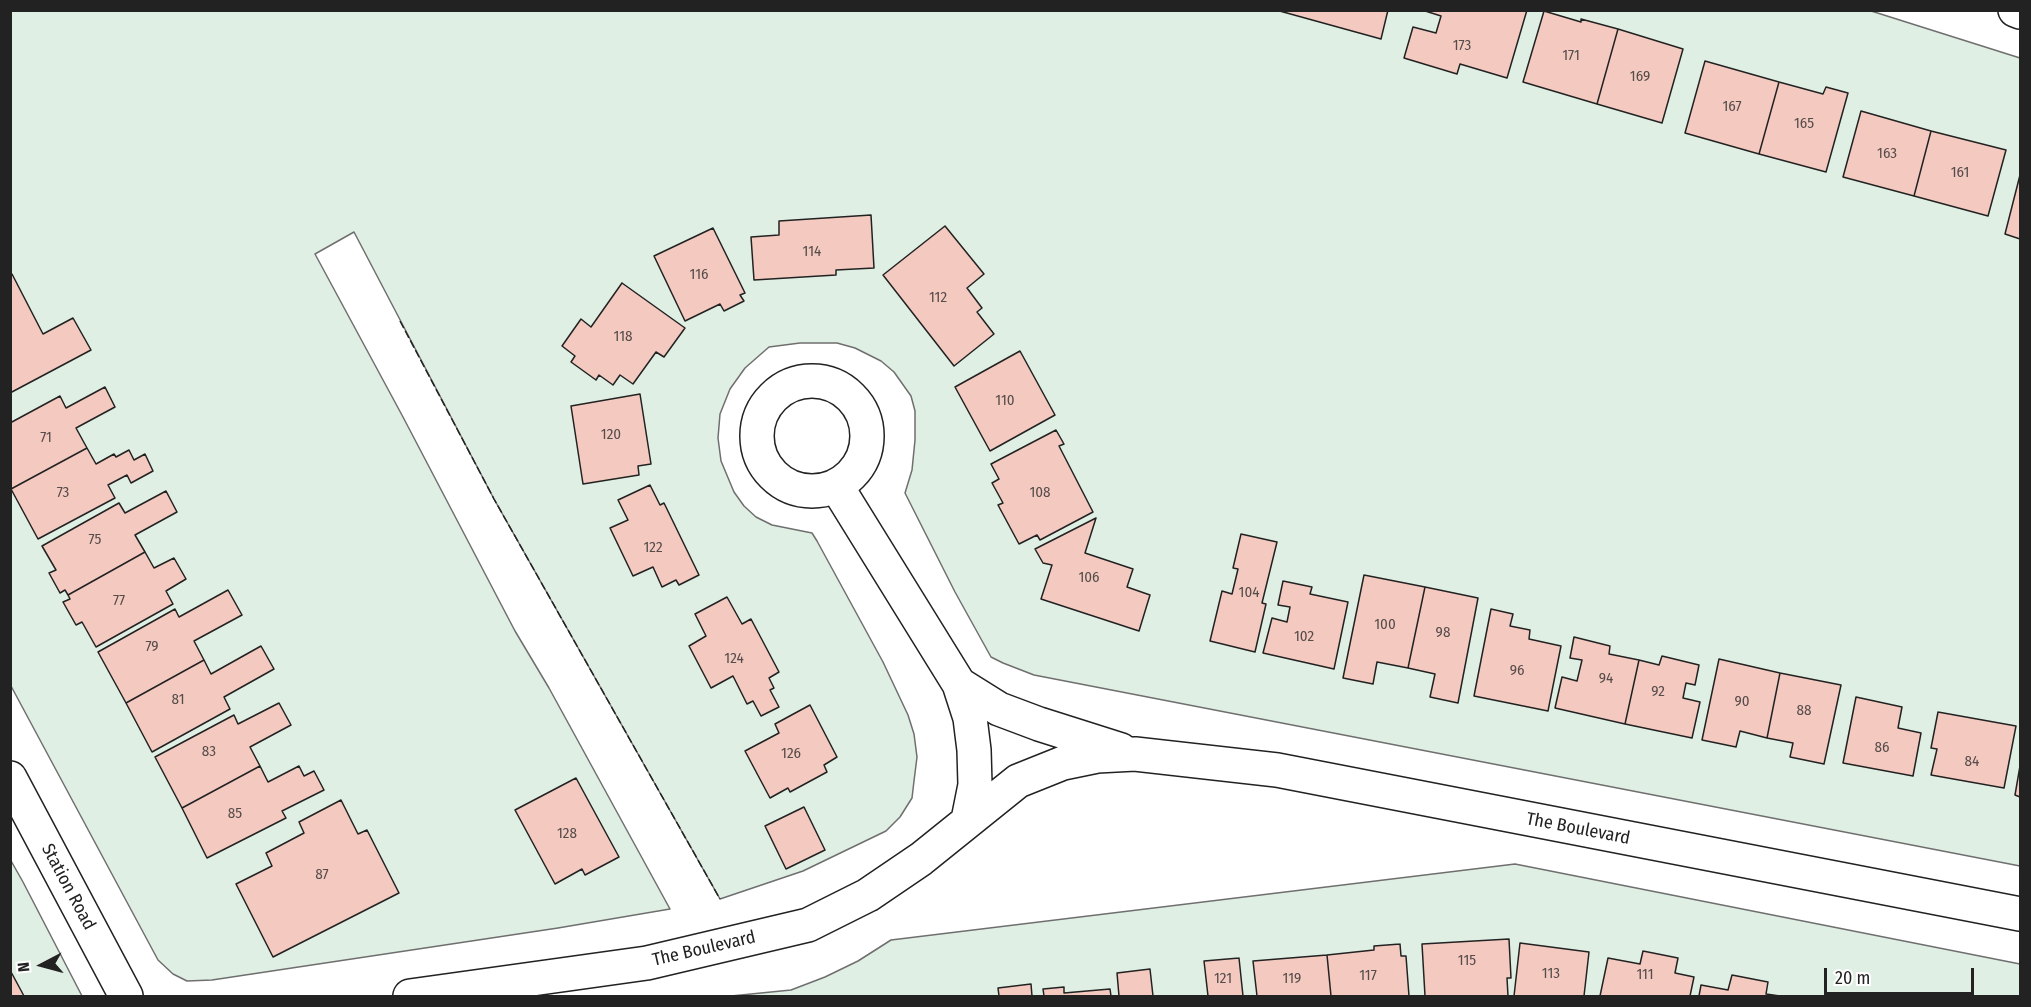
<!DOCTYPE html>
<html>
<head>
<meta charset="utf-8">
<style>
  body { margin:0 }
  #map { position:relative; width:2031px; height:1007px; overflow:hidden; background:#fff; font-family:"Fira Sans Condensed",sans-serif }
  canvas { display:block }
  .frame { position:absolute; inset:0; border:12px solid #222; pointer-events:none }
  .north { position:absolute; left:12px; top:935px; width:60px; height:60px; -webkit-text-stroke:4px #fff; paint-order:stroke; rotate:264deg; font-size:16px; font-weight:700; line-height:24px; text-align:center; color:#222 }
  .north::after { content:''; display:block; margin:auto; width:21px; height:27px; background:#222; clip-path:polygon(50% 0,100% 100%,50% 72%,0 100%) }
  .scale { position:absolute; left:1824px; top:968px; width:150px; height:27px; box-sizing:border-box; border:3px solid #222; border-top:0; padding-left:8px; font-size:18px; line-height:21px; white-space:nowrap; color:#222; -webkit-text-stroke:4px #fff; paint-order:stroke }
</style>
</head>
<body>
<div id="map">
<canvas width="2031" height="1007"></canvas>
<div class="frame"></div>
<div class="north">N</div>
<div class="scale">20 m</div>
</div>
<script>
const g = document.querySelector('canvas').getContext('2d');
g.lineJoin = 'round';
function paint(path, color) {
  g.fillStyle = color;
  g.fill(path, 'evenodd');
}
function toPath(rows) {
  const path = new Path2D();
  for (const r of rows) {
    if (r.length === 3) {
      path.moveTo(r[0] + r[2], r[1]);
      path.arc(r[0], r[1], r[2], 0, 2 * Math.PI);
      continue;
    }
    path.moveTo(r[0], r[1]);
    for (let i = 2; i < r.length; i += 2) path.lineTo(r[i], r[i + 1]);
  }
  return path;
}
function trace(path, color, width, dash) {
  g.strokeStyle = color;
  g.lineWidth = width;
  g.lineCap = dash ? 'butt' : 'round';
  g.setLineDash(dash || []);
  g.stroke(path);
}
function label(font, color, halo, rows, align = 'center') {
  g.font = font + ' "Fira Sans Condensed",sans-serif';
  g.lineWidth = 4.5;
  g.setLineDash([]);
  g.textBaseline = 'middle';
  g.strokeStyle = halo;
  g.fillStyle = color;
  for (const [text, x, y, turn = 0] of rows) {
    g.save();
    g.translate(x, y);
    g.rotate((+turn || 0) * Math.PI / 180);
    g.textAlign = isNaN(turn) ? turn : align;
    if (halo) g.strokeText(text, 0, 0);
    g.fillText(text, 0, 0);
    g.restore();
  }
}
const green = toPath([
  [1868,10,2020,58,2020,866,1034,675,1003,663,991,657,955,592,905,493,912,470,915,440,915,411,911,396,894,372,881,361,855,348,837,343,800,343,769,347,745,368,730,389,720,414,718,438,721,461,734,492,744,506,756,517,772,525,812,533,817,541,883,662,908,715,914,734,917,757,914,781,912,798,900,817,886,831,803,871,720,899,494,499,354,232,315,254,403,417,515,631,549,688,670,909,558,928,212,980,187,981,173,974,158,960,11,686,10,11,1868,10],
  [10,859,23,882,82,996,11,996,10,859],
  [1515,864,2020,964,2020,996,731,996,791,990,825,977,858,961,891,940,1515,864]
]);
const building = toPath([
  [1276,10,1388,10,1381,39,1276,10],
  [1422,10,1527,10,1507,78,1460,64,1457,74,1404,58,1413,27,1436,33,1441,16,1422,10],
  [1544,11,1581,22,1581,19,1618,29,1597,104,1523,82,1544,11],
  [1618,29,1683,49,1662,123,1597,104,1618,29],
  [1705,61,1779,82,1759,154,1685,133,1705,61],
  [1779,82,1823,94,1826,87,1848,93,1826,172,1759,154,1779,82],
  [1861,111,1931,131,1914,196,1843,177,1861,111],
  [1931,131,2006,150,1988,216,1914,196,1931,131],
  [2020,175,2020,239,2005,234,2020,175],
  [871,215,874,268,836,270,836,275,754,280,751,237,779,235,779,221,871,215],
  [945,226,984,274,967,288,982,308,977,312,994,334,954,366,883,275,945,226],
  [713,228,745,293,740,295,744,301,724,311,720,304,685,321,654,256,713,228],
  [10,274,12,274,43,334,73,318,91,350,10,393,10,274],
  [622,283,685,328,664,357,656,352,633,384,620,375,613,385,599,375,596,380,571,362,575,356,562,346,581,319,591,327,622,283],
  [1020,351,1055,415,990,451,955,387,1020,351],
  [105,387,115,407,76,428,87,448,11,489,10,423,60,396,66,408,105,387],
  [640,394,651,464,638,466,639,475,583,484,571,406,640,394],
  [1056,430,1064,444,1059,446,1093,512,1040,540,1037,535,1019,544,998,505,1003,503,992,483,999,479,991,464,1056,430],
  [87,448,96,464,114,454,116,457,129,450,134,460,145,454,153,471,131,483,127,475,108,485,115,498,38,539,11,489,87,448],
  [650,485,660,505,664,503,699,575,679,585,676,580,662,587,653,567,633,576,610,528,628,520,618,500,650,485],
  [166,491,177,512,135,535,145,552,68,595,65,590,60,593,49,573,56,570,42,546,119,503,125,513,166,491],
  [1096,518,1085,553,1133,569,1127,587,1150,595,1139,631,1041,599,1052,565,1043,563,1035,549,1096,518],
  [1241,534,1277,542,1262,603,1266,604,1255,652,1210,641,1222,591,1232,594,1238,569,1233,568,1241,534],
  [145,552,154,568,174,558,186,579,166,591,173,604,96,647,82,622,76,625,63,602,70,599,68,595,145,552],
  [1364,575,1425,587,1408,668,1377,662,1373,684,1343,678,1364,575],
  [1283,581,1312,587,1310,594,1348,602,1334,669,1263,653,1272,618,1287,622,1290,607,1278,605,1283,581],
  [1425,587,1478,598,1458,703,1430,697,1435,674,1408,668,1425,587],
  [228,590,242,615,194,641,204,660,126,703,98,652,175,609,179,617,228,590],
  [727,597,742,624,751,619,779,672,769,678,774,688,770,690,779,707,761,716,753,701,747,704,733,676,711,688,689,646,706,636,695,614,727,597],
  [1491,609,1513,614,1510,626,1530,630,1529,639,1561,646,1548,711,1474,696,1491,609],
  [1574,637,1610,646,1609,654,1639,660,1625,724,1555,708,1562,677,1577,681,1582,660,1570,658,1574,637],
  [261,646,274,669,224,697,230,709,152,752,126,703,204,660,211,674,261,646],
  [1662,656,1699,665,1695,685,1686,683,1683,698,1700,702,1692,738,1625,724,1639,660,1659,665,1662,656],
  [1719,659,1780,673,1767,738,1740,731,1736,747,1702,740,1719,659],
  [1780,673,1841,685,1824,764,1790,757,1793,743,1767,738,1780,673],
  [1856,697,1902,707,1898,728,1921,733,1913,776,1843,763,1856,697],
  [279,703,291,725,250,747,260,766,182,808,155,757,234,715,238,724,279,703],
  [810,705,837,757,824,765,827,772,790,792,788,788,770,798,745,751,779,733,775,724,810,705],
  [1938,712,2016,726,2004,788,1931,775,1937,749,1931,748,1938,712],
  [260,766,268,782,299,766,304,776,314,771,324,790,282,811,286,818,207,858,182,808,260,766],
  [2020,766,2020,797,2015,795,2020,766],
  [576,778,619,857,585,875,582,869,555,884,515,810,576,778],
  [341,800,358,834,367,830,399,893,273,957,236,884,272,866,266,853,304,833,299,822,341,800],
  [804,807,825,850,786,869,765,826,804,807],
  [1509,939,1511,978,1507,978,1508,996,1425,996,1422,944,1509,939],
  [1520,943,1589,952,1584,996,1514,996,1520,943],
  [1400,944,1401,956,1406,956,1409,996,1331,996,1327,955,1374,950,1374,946,1400,944],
  [1643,951,1678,958,1675,973,1694,977,1690,996,1600,996,1608,958,1640,964,1643,951],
  [1327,955,1331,996,1257,996,1253,961,1327,955],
  [1239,958,1243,996,1208,996,1204,961,1239,958],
  [1150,969,1153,996,1119,996,1117,973,1150,969],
  [10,970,24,996,10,996,10,970],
  [1732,975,1768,982,1766,994,1780,996,1699,996,1701,985,1728,990,1732,975],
  [1031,984,1032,996,999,996,998,988,1031,984],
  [1064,987,1064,993,1110,989,1111,996,1044,996,1043,989,1064,987]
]);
const minor = toPath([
  [2015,10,2020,12],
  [812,436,55],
  [837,487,959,684,970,718,974,750,975,785,968,820],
  [959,684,999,709,1039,724,1121,750],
  [10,778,126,996],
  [410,996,647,963,808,925,868,895,921,859,1018,781,1063,763,1097,756,1135,754,1277,770,2020,914]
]);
const fence = toPath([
  [400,321,494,499,720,899]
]);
const numberNames = [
  ["173",1462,46],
  ["171",1571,56],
  ["169",1640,77],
  ["167",1732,107],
  ["165",1804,124],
  ["163",1887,154],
  ["161",1960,173],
  ["114",812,252],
  ["116",699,275],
  ["112",938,298],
  ["118",623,337],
  ["110",1005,401],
  ["120",611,435],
  ["71",46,438],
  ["73",63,493],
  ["108",1040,493],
  ["75",95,540],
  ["122",653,548],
  ["106",1089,578],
  ["104",1249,593],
  ["77",119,601],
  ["100",1385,625],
  ["98",1443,633],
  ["102",1304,637],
  ["79",152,647],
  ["124",734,659],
  ["96",1517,671],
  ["94",1606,679],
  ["92",1658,692],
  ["81",178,700],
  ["90",1742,702],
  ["88",1804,711],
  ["86",1882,748],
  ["83",209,752],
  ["126",791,754],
  ["84",1972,762],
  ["85",235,814],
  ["128",567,834],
  ["87",322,875],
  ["115",1467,961],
  ["113",1551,974],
  ["111",1645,975],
  ["117",1368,976],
  ["121",1223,979],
  ["119",1292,979]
];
const streetNames = [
  ["The Boulevard",1578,829,11],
  ["Station Road",68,887,62],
  ["The Boulevard",704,949,-13]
];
paint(green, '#e0efe3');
trace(green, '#6f6f6f', 1.5);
paint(building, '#f3c9c0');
trace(building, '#222', 1.5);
trace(minor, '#222', 36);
trace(minor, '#fff', 33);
trace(fence, '#222', 1.5, [8, 3]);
label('15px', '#564c4a', null, numberNames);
label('18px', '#222', '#fff', streetNames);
</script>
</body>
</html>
